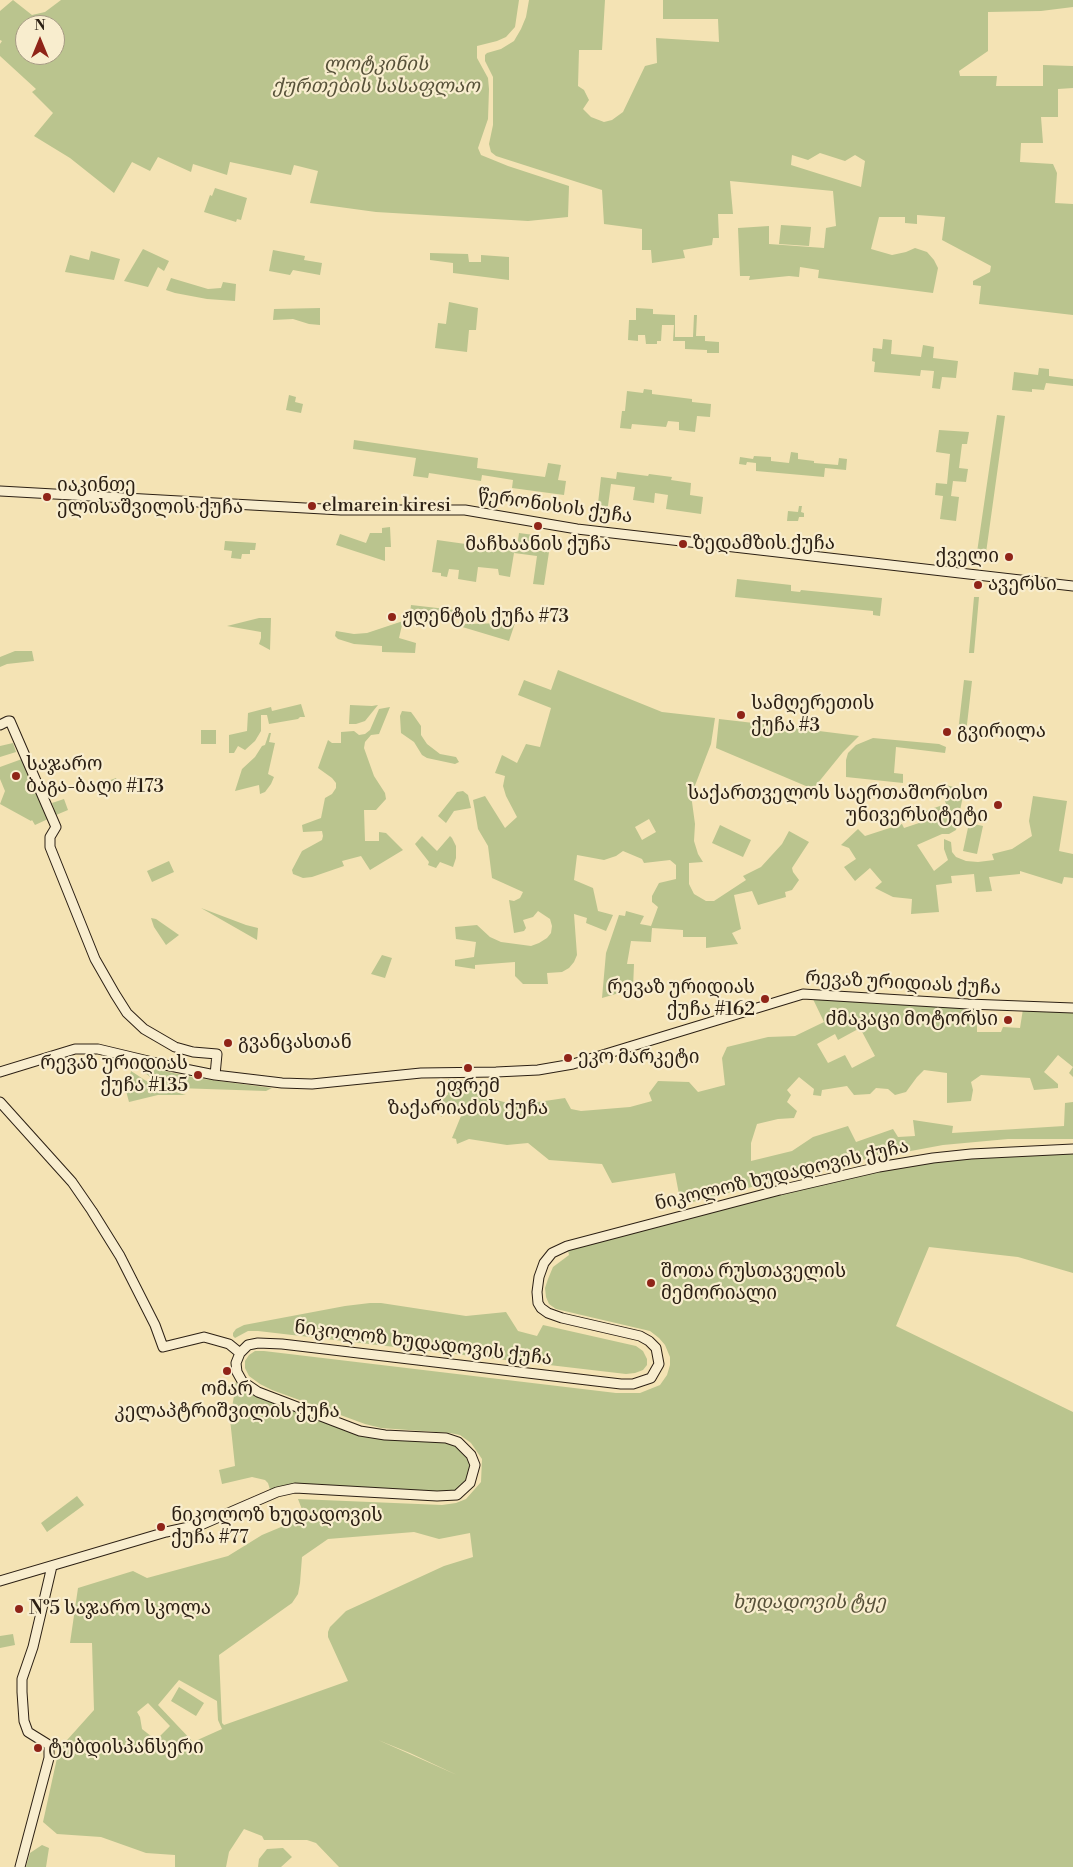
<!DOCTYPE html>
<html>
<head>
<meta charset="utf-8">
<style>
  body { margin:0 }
  #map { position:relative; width:1073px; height:1867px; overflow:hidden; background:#f4e3b4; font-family:"Libre Bodoni",serif }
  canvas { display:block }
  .north { position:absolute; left:15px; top:15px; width:50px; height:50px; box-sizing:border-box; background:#f8edce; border:1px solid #a69b84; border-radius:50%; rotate:0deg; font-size:14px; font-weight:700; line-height:20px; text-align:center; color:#2c2014 }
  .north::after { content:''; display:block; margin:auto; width:18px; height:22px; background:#8f2418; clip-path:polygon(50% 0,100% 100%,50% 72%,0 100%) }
</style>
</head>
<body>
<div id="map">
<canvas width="1073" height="1867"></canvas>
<div class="north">N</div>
</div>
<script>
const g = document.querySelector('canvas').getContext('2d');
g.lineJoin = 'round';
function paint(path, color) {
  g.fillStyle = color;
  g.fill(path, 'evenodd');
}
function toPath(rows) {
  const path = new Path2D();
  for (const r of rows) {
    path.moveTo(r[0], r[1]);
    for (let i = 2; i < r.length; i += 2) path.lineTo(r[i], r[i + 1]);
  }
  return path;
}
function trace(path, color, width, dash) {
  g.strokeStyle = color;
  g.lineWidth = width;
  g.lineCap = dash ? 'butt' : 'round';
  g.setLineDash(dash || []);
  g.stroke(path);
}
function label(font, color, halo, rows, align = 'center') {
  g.font = font + ' "Libre Bodoni","Noto Serif Georgian",serif';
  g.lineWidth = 4.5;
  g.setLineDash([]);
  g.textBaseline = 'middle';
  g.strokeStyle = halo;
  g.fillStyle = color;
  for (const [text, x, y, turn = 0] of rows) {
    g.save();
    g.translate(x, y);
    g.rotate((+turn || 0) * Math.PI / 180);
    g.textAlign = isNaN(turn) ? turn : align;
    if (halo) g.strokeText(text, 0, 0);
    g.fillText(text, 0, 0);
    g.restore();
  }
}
const green = toPath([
  [13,0,32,15,45,12,61,0,519,0,515,27,506,37,497,41,477,46,477,58,488,78,489,89,488,119,478,148,481,155,508,166,569,186,568,217,528,221,376,212,310,203,318,171,294,165,291,175,230,162,227,175,193,164,191,172,158,157,150,171,132,162,114,193,70,158,34,136,53,113,32,92,36,89,0,56,0,44,2,41,0,40,0,11],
  [25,25,55,25,55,55,25,55],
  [529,0,605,0,602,50,579,50,578,86,584,90,589,100,583,109,591,117,604,122,612,120,623,112,645,66,657,63,656,38,719,42,718,19,663,19,663,0,1073,0,1073,7,1041,11,988,12,988,51,959,71,960,76,997,76,996,86,1043,86,1043,65,1073,66,1073,88,1058,89,1058,117,1041,117,1043,143,1021,143,1020,162,1053,164,1057,173,1055,203,1073,204,1073,315,979,304,981,286,973,285,973,281,990,272,991,266,942,240,945,217,917,215,917,224,905,223,905,217,879,217,871,249,892,255,906,252,915,248,927,252,934,260,938,268,933,293,818,278,819,270,800,267,799,277,789,276,749,280,750,276,740,276,738,228,769,226,769,244,824,248,826,228,836,226,833,191,730,181,733,214,718,214,719,238,713,238,712,245,683,250,685,258,652,263,651,250,642,250,642,229,604,224,602,190,496,156,491,152,489,144,493,125,493,77,485,61,485,55,487,53,501,49,514,41,521,29,526,17],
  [820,153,845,161,855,155,865,161,861,187,791,165,792,155,808,160],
  [215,188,247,198,241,220,237,219,236,222,204,212,210,195,212,196],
  [781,225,811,227,809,246,779,244],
  [143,249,169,261,164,271,158,267,148,287,124,281],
  [273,250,305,256,304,260,322,263,320,275,293,270,290,275,269,271],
  [91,251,120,259,114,280,65,272,70,255,89,260],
  [430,253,468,254,469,262,481,262,481,255,509,257,509,280,453,273,453,263,430,260],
  [171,278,208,289,221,288,223,282,236,284,235,301,207,299,175,293,166,290],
  [449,302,478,308,476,330,469,330,467,352,435,348,438,323,446,324],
  [320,308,320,325,309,324,293,319,273,320,274,309],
  [636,308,653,309,653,314,675,315,675,337,693,337,694,315,697,315,696,336,705,336,705,341,719,342,719,353,707,353,707,350,685,349,685,341,673,341,674,325,662,325,661,341,657,341,657,344,646,344,645,335,638,335,638,341,628,340,629,320,636,320],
  [883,339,892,340,891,354,921,357,923,345,934,347,933,358,958,361,956,378,942,377,940,389,932,388,934,371,921,370,920,376,874,372,875,362,872,361,873,348,882,349],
  [1039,368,1049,369,1049,376,1073,379,1073,392,1073,386,1046,383,1044,390,1032,389,1032,392,1012,390,1014,372,1038,375],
  [644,389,652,390,652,394,692,399,692,402,711,404,710,417,697,416,695,432,679,430,679,422,668,421,666,427,632,424,631,429,620,428,622,411,625,411,627,391,643,393],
  [289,395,296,397,295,402,303,404,301,413,286,410],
  [997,415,1005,416,985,560,976,559],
  [939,430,969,432,967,444,962,444,959,468,968,469,966,482,953,481,951,496,959,497,956,521,940,519,943,496,935,495,936,483,947,484,950,454,936,452],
  [354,440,478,458,477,468,545,477,548,463,561,465,558,480,566,481,564,495,512,488,513,480,482,475,481,481,429,473,428,478,413,476,416,458,353,449],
  [791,452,798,453,798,459,814,461,814,463,838,465,839,458,847,459,846,470,825,468,824,477,756,471,756,463,747,462,746,465,739,464,740,457,753,459,754,456,771,457,771,461,789,463],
  [617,472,648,476,649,474,672,477,671,480,691,483,690,495,703,497,701,514,666,509,668,495,655,493,654,503,633,500,635,487,611,484,607,513,597,512,601,477,616,479],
  [799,506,802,506,801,512,804,513,804,517,799,517,798,521,787,521,788,511,798,512],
  [390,527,391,547,385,547,385,561,336,545,340,534,366,543,370,533,382,533,382,528],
  [519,533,534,535,532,550,549,552,544,585,533,584,537,556,514,553,510,577,499,575,498,569,478,567,476,582,458,579,459,570,449,569,447,577,441,576,441,573,432,572,437,540,480,546,481,542,517,547],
  [225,541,256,543,255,550,250,550,250,554,242,554,241,559,231,558,232,551,224,550],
  [737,579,791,585,791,591,800,592,801,590,882,598,880,616,873,615,873,611,735,597],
  [974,597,979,597,974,653,969,653],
  [411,605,455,610,454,618,410,613],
  [259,618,271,618,270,650,259,644,261,638,261,632,227,626],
  [403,621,399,638,416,643,415,653,382,652,382,646,354,644,338,639,335,636,336,631,354,634,367,633],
  [515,623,509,641,459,626,458,624],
  [15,651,32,651,34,661,7,664,0,667,0,657],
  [558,670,662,712,715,718,711,744,694,788,692,802,695,824,694,841,698,854,703,862,689,863,689,884,694,894,706,901,714,901,746,880,743,876,761,867,782,844,789,831,809,842,792,868,793,872,799,880,792,890,785,892,786,897,758,905,752,891,734,895,741,929,732,933,738,944,706,948,706,937,683,937,683,930,652,928,651,942,631,941,627,964,634,964,633,989,602,998,606,953,619,915,625,916,626,911,644,916,640,924,651,926,658,907,652,902,652,896,659,883,676,879,676,865,670,860,644,863,642,859,623,851,616,856,604,860,577,855,574,880,593,888,598,911,613,915,606,931,586,923,587,918,574,914,577,955,574,962,569,968,562,972,547,973,548,984,523,984,515,976,515,962,475,965,475,969,455,966,455,960,474,957,476,942,456,939,455,927,477,925,490,937,501,942,531,946,539,943,547,938,551,933,552,926,550,919,538,911,533,917,523,920,526,928,524,931,514,933,509,900,514,901,520,898,523,892,492,878,488,846,478,829,473,800,485,796,505,828,517,817,506,796,503,786,505,776,495,773,502,755,517,763,526,744,540,747,551,708,518,695,524,680,551,690],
  [649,819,656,832,642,840,635,827],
  [964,680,972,681,966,733,958,732],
  [301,704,305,717,300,717,298,719,269,724,267,715,261,715,261,731,255,741,245,750,238,746,234,753,229,753,229,735,247,731,248,713,271,707,272,711],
  [350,705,372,706,378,705,365,721,356,724,349,724],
  [390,707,379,734,371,735,365,742,364,748,374,776,385,793,386,799,376,810,364,810,365,841,379,841,379,832,386,833,403,850,370,870,361,856,342,861,344,866,312,877,303,878,293,874,292,870,302,851,322,840,323,836,322,831,303,832,302,825,321,818,325,798,332,794,336,788,336,783,332,778,318,768,328,740,332,743,341,743,341,732,354,731,359,735,365,734,370,730,379,709],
  [402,711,411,712,414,716,421,726,421,735,427,744,440,754,456,757,459,762,455,764,427,758,422,755,414,742,401,733,400,716],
  [719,719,771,725,859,736,843,752,813,789,716,748],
  [201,730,216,730,216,744,201,744],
  [269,733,271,733,269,742,275,743,268,774,274,777,271,784,265,792,260,794,259,785,235,791,242,769,255,757,262,746,265,745],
  [873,738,939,744,946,747,945,753,896,747,894,773,903,774,903,783,846,777,846,760,848,753,856,745],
  [13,743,16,752,0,757,0,746],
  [22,759,48,819,35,825,32,820,31,821,0,804,5,791,0,779,0,767],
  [116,778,121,789,102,796,97,785],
  [942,784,961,789,963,796,956,830,949,834,942,834,917,845,934,871,948,860,944,849,944,839,951,842,952,852,956,857,966,861,978,862,994,860,992,854,1012,849,1032,836,1029,821,1033,796,1067,801,1059,851,1073,854,1073,878,1064,877,1062,884,1020,871,1020,874,989,877,992,891,976,892,974,874,951,876,952,883,936,885,939,912,911,914,912,899,893,897,875,888,882,882,870,868,855,881,844,867,856,859,849,848,841,845,858,829,865,836,902,824,904,828,925,821,922,812,946,804,940,785],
  [463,791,468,795,471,808,454,811,446,823,438,816,457,792],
  [64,799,68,810,56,815,52,803],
  [969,823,983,826,977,854,963,851],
  [720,825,751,840,743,857,712,843],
  [422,836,437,851,450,836,452,838,456,846,456,858,453,867,440,862,436,868,428,865,429,862,415,844],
  [169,861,174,872,152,882,147,871],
  [201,908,246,925,258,928,257,940],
  [151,918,156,919,179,935,166,945,154,927],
  [382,955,392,958,385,978,371,974],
  [812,997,977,1009,977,1032,1001,1032,1003,1027,1020,1028,1023,1009,1073,1012,1073,1077,1069,1073,1073,1067,1058,1055,1044,1072,1058,1084,1058,1088,1034,1090,1030,1078,981,1075,971,1082,973,1090,971,1101,947,1103,947,1073,924,1070,917,1077,906,1092,895,1095,888,1089,876,1088,870,1094,854,1095,847,1086,822,1090,821,1096,813,1095,814,1089,799,1077,787,1090,791,1095,787,1102,797,1111,794,1118,778,1119,757,1124,751,1143,751,1161,792,1151,813,1137,848,1126,856,1142,893,1129,898,1137,915,1136,913,1120,953,1126,952,1133,1064,1126,1065,1103,1073,1102,1073,1139,1008,1139,943,1145,846,1163,681,1205,675,1173,612,1183,602,1164,549,1160,528,1143,507,1145,469,1139,457,1144,456,1139,452,1138,461,1116,450,1109,441,1117,437,1097,448,1095,448,1079,478,1081,481,1096,504,1102,538,1102,565,1098,571,1109,581,1111,630,1107,652,1101,649,1093,658,1081,689,1082,698,1092,725,1085,722,1058,727,1047,768,1037,795,1036,824,1022],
  [860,1028,875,1056,852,1068,845,1055,828,1063,817,1044,835,1034,838,1040],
  [133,1064,196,1078,272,1088,266,1091,177,1088,157,1082],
  [131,1071,154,1086,186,1095,158,1095,129,1102,126,1091],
  [996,1151,1073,1152,1073,1273,1018,1257,929,1247,896,1326,1073,1412,1073,1867,339,1867,316,1843,307,1840,264,1840,262,1836,244,1829,229,1852,226,1867,175,1867,175,1855,146,1853,101,1837,57,1834,43,1822,59,1749,94,1710,92,1643,70,1643,78,1588,133,1571,147,1578,228,1556,262,1535,293,1522,303,1512,298,1499,442,1505,456,1503,466,1499,481,1482,482,1459,471,1443,460,1435,450,1433,381,1428,365,1424,272,1390,260,1384,249,1376,245,1368,245,1361,249,1355,255,1351,264,1351,616,1393,640,1393,660,1385,667,1375,670,1365,670,1357,665,1345,659,1338,650,1331,556,1309,549,1304,546,1297,545,1288,548,1279,553,1267,569,1255,567,1246,875,1170],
  [414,1532,439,1539,470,1533,473,1557,444,1566,346,1611,330,1627,328,1632,328,1637,348,1681,224,1725,222,1723,219,1655,292,1603,298,1594,300,1583,302,1557,328,1539],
  [179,1680,217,1701,218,1720,222,1729,193,1742,158,1705],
  [148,1703,170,1726,156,1740,142,1729,140,1717,137,1712],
  [378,1740,410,1753,457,1775],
  [370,1303,381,1303,466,1316,506,1312,518,1331,537,1336,543,1325,636,1346,643,1351,647,1359,647,1365,643,1370,635,1373,626,1374,258,1331,248,1331,235,1338,233,1336,233,1333,236,1329,244,1325,345,1306],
  [240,1382,341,1427,446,1438,471,1455,472,1476,457,1495,295,1488,271,1493,268,1483,265,1480,252,1477,222,1484,219,1470,235,1466,230,1419,234,1396,228,1388,223,1387],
  [77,1496,84,1505,47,1532,41,1523],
  [13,1634,15,1645,0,1648,0,1636],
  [179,1687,204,1703,196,1716,171,1701],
  [42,1845,49,1848,46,1867,26,1867,30,1853],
  [283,1848,292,1857,281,1867,258,1867,259,1859,267,1849]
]);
const secondary = toPath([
  [0,491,341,510,465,510,577,529,1073,586],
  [0,725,8,721,10,721,56,827,50,837,50,847,95,959,115,994,127,1013,144,1029,175,1047,193,1052,217,1054,215,1075],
  [0,1072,75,1049,98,1049,165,1065,215,1075,282,1083,312,1084,421,1073,496,1072,538,1070,573,1064,803,994,968,1004,1073,1008],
  [0,1102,72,1182,92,1211,120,1256,155,1325,163,1347,204,1337,229,1344,240,1353],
  [0,1581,166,1532,203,1524,277,1492,295,1488,437,1496,457,1495,470,1483,475,1465,471,1455,458,1442,446,1438,385,1435,360,1431,258,1392,242,1381,237,1372,236,1363,240,1353,248,1345,258,1343,282,1344,621,1384,633,1384,651,1378,659,1364,656,1348,649,1341,640,1336,562,1318,548,1313,541,1308,538,1303,537,1292,539,1277,544,1263,552,1253,567,1246,780,1190,879,1167,933,1158,971,1154,1073,1149],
  [20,1867,49,1758,49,1745,28,1732,24,1721,22,1692,22,1679,33,1647,52,1566]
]);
const markers = [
  [47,497,5,"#8f2418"],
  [312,506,5,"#8f2418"],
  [538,526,5,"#8f2418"],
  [683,544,5,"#8f2418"],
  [1009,557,5,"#8f2418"],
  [978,585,5,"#8f2418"],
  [392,617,5,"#8f2418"],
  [741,715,5,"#8f2418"],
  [947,732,5,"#8f2418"],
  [16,776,5,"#8f2418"],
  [998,805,5,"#8f2418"],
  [765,999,5,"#8f2418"],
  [1008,1020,5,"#8f2418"],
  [228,1043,5,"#8f2418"],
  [568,1058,5,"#8f2418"],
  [468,1068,5,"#8f2418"],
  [198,1075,5,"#8f2418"],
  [651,1283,5,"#8f2418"],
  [227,1371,5,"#8f2418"],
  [161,1527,5,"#8f2418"],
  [19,1609,5,"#8f2418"],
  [38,1748,5,"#8f2418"]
];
const parkNames = [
  ["ლოტკინის",376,65],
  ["ქურთების სასაფლაო",376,87],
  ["ხუდადოვის ტყე",809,1603]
];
const poiNames = [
  ["იაკინთე",57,486],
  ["ელისაშვილის ქუჩა",57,508],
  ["elmarein kiresi",322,506],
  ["ზედამზის ქუჩა",693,544],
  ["მაჩხაანის ქუჩა",538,545,"center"],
  ["ქველი",999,557,"right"],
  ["ავერსი",988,585],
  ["ჟღენტის ქუჩა #73",402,617],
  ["სამღერეთის",751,704],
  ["ქუჩა #3",751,726],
  ["გვირილა",957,732],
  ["საჯარო",26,765],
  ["ბაგა-ბაღი #173",26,787],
  ["საქართველოს საერთაშორისო",988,794,"right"],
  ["უნივერსიტეტი",988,816,"right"],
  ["რევაზ ურიდიას",755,988,"right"],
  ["ქუჩა #162",755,1010,"right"],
  ["ძმაკაცი მოტორსი",998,1020,"right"],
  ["გვანცასთან",238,1043],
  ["ეკო მარკეტი",578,1058],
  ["რევაზ ურიდიას",188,1064,"right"],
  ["ქუჩა #135",188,1086,"right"],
  ["ეფრემ",468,1087,"center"],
  ["ზაქარიაძის ქუჩა",468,1109,"center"],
  ["შოთა რუსთაველის",661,1272],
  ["მემორიალი",661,1294],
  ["ომარ",227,1390,"center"],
  ["კელაპტრიშვილის ქუჩა",227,1412,"center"],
  ["ნიკოლოზ ხუდადოვის",171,1516],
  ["ქუჩა #77",171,1538],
  ["№5 საჯარო სკოლა",29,1609],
  ["ტუბდისპანსერი",48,1748]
];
const streetNames = [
  ["წერონისის ქუჩა",555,507,8],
  ["რევაზ ურიდიას ქუჩა",903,984,3],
  ["ნიკოლოზ ხუდადოვის ქუჩა",782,1176,-13],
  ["ნიკოლოზ ხუდადოვის ქუჩა",423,1344,7]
];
paint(green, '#bac48e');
trace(secondary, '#2c2014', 11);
trace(secondary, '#f8edce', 9);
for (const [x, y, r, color] of markers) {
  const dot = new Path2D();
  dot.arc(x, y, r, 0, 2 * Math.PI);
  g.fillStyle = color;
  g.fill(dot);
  trace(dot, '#f8edce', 2);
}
label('italic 19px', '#575139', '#f8edce', parkNames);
label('19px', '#2c2014', '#f8edce', poiNames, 'left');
label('19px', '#2c2014', '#f8edce', streetNames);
</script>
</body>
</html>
